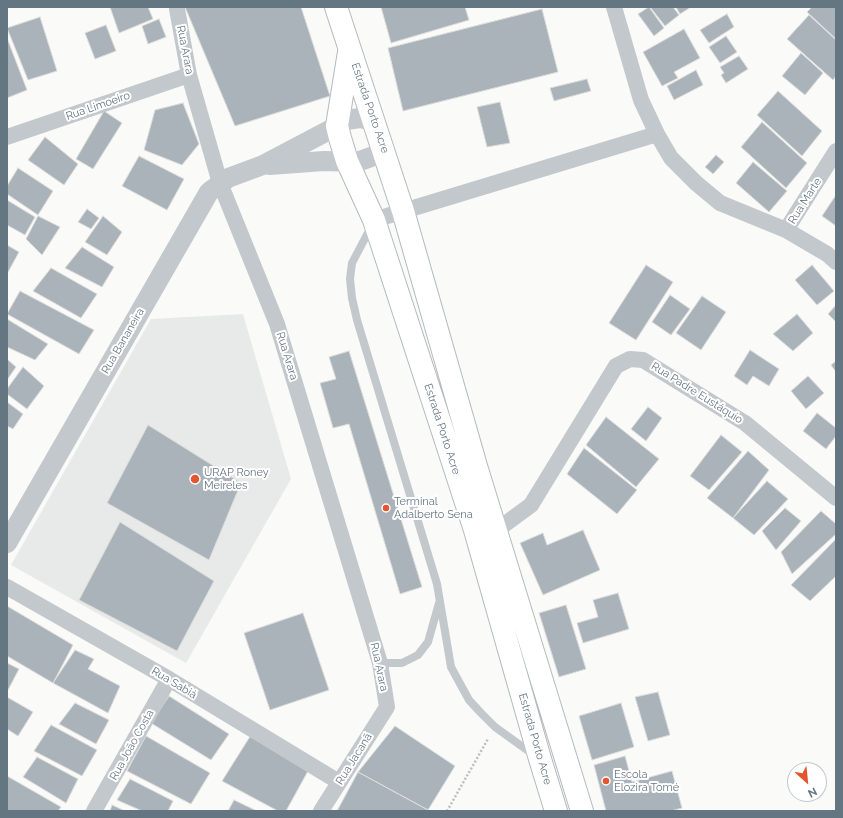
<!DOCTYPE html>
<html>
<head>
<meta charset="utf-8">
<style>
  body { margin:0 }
  #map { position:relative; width:843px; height:818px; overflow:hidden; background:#fafaf8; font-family:Raleway,sans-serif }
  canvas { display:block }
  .frame { position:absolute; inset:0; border:8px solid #657683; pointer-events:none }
  .north { position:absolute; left:787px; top:762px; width:40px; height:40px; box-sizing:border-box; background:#fff; border:1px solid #c1c8cd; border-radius:50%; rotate:153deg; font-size:11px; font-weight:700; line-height:16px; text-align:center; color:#657683 }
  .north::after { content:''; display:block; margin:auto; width:14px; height:18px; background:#e4572e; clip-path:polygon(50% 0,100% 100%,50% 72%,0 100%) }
</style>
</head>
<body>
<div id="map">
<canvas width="843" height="818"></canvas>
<div class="frame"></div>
<div class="north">N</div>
</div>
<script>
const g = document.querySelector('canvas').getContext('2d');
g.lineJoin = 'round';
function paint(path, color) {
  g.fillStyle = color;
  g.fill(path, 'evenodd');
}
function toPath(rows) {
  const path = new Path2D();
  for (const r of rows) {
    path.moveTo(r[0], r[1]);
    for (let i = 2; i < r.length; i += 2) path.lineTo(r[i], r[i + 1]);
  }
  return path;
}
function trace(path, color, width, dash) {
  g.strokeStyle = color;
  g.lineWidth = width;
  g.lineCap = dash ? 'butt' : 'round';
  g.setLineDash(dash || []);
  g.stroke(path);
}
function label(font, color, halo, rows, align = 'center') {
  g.font = font + ' Raleway,sans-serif';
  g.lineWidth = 4;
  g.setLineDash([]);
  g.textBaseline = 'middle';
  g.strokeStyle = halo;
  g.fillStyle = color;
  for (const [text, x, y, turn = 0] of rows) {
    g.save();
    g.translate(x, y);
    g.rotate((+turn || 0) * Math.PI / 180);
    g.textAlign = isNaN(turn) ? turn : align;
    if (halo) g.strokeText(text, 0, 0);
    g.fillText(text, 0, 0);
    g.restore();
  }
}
const built = toPath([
  [243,314,291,479,186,663,11,565,151,319]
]);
const building = toPath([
  [110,7,148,7,153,19,119,33,110,7],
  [185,7,301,7,330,96,235,126,185,7],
  [381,7,465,7,469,20,391,43,381,7],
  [649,7,664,28,654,36,638,14,649,7],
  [650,7,673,7,679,15,665,26,650,7],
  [676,7,691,7,680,14,676,7],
  [812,7,836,7,836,39,807,12,812,7],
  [542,9,558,72,403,111,388,48,542,9],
  [727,14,734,27,709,43,700,30,727,14],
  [809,15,836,40,836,76,833,80,787,39,809,15],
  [40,17,57,71,28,80,7,28,40,17],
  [159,19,166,37,148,44,142,26,159,19],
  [106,25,116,51,95,59,85,33,106,25],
  [684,29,700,58,674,72,678,78,662,86,643,52,684,29],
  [726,36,737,52,720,63,709,47,726,36],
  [7,38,27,90,7,98,7,38],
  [801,53,823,73,805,95,782,76,801,53],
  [739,56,748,69,726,83,721,75,724,73,720,67,739,56],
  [696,70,703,85,674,100,667,86,696,70],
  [587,79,591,91,554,101,550,88,587,79],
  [778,91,822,131,802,156,757,115,778,91],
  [500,102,510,143,487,147,477,107,500,102],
  [183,103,199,144,182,165,144,150,155,110,183,103],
  [104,111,122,123,93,169,76,159,104,111],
  [762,122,807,163,786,188,741,147,762,122],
  [45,137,78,164,64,185,28,160,45,137],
  [716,155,724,162,713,174,705,167,716,155],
  [139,156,184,179,167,210,122,186,139,156],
  [753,162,787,191,769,212,736,183,753,162],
  [18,168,53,191,38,215,7,194,7,186,18,168],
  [836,195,836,226,822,216,836,195],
  [7,200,35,217,25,235,7,225,7,200],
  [87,209,99,218,91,229,78,222,87,209],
  [38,216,60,227,42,255,26,239,38,216],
  [103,216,122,232,107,255,85,242,103,216],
  [7,245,19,252,7,274,7,245],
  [82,247,114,267,102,287,65,268,82,247],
  [646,265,673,282,636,340,609,323,646,265],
  [812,265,834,291,817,305,795,280,812,265],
  [51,268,97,294,81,318,33,291,51,268],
  [20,291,94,330,79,354,7,314,20,291],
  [670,295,690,309,671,335,652,322,670,295],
  [702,296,726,312,701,350,676,333,702,296],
  [836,305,836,322,828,314,836,305],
  [797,314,813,333,793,351,773,334,797,314],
  [7,319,48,344,35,360,7,347,7,319],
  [750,350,779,369,769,386,753,376,747,385,734,376,750,350],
  [349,351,422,587,400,594,349,424,333,428,320,383,336,379,329,357,349,351],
  [7,359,16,367,7,380,7,359],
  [836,361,836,372,831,365,836,361],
  [23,367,44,386,27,409,7,394,7,389,23,367],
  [808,376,824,393,806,409,791,391,808,376],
  [7,402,23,414,13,429,7,426,7,402],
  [648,407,662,418,646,441,631,429,648,407],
  [817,413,836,428,836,436,826,449,803,431,817,413],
  [606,417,659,459,636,487,586,445,606,417],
  [148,425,241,483,209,560,107,503,148,425],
  [721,435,742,452,709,490,690,476,721,435],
  [584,448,637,490,617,514,567,474,584,448],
  [748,451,769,470,733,518,707,498,748,451],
  [767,481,788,499,754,535,733,518,767,481],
  [785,508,801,521,776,550,762,531,785,508],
  [821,511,836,524,836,534,792,574,781,552,821,511],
  [120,522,214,581,177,651,79,600,120,522],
  [583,530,600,570,543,595,520,543,543,533,547,545,583,530],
  [836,539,836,576,810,601,791,585,836,539],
  [618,593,629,629,583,643,577,623,598,617,593,600,618,593],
  [566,605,586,669,559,677,539,613,566,605],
  [7,606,73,645,53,683,7,656,7,606],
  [303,613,329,690,270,710,244,633,303,613],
  [75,650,94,659,88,669,120,686,108,713,53,683,75,650],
  [7,663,19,669,8,690,7,689,7,663],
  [658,692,670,735,648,741,635,697,658,692],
  [169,696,229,734,211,760,151,723,169,696],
  [7,697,33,712,18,736,7,729,7,697],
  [75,703,109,720,96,744,59,724,75,703],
  [621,703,634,747,592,760,579,716,621,703],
  [51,725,97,750,82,776,34,751,51,725],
  [395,726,455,766,428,810,358,772,395,726],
  [251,735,308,771,286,811,278,811,222,781,251,735],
  [146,736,210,773,191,804,127,771,146,736],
  [625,756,632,782,672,771,682,808,671,811,606,811,594,765,625,756],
  [37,757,78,779,66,803,23,777,37,757],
  [358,772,428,810,427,811,337,811,358,772],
  [7,776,61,807,58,811,7,811,7,776],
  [130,779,173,801,168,811,142,811,117,800,130,779],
  [234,800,257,811,228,811,234,800],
  [112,805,125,811,110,811,112,805]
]);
const path = toPath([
  [447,811,488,739]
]);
const service = toPath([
  [372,225,352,263,350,279,352,298,357,320,437,584,451,667,469,700,481,713,495,727,534,755],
  [380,663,402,663,418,655,428,642,439,603]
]);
const minor = toPath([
  [614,7,641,100,657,134,671,158,696,183,720,203,786,230,827,254,836,262],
  [177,9,189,75,220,183,277,324,380,663,387,707,321,811],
  [7,137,189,75],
  [374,220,657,134],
  [786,230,836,151],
  [486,534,497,530,531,505,616,366,630,359,643,360,745,423,836,498],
  [7,587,169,679,339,782],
  [94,811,169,679]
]);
const tertiary = toPath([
  [269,165,324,161,357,162,371,157,384,150],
  [7,543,209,192,228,178,263,165,337,126,346,120,360,118,374,121]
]);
const secondary = toPath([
  [336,7,403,211,476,466,582,811],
  [349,52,337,126,340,138,347,161,374,220,475,530,540,759,556,811]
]);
const markers = [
  [195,479,5,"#e4572e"],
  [386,508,4,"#e4572e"],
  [606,781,4,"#e4572e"]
];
const streetNames = [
  ["Rua Arara",185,50,79],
  ["Rua Limoeiro",98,106,-19],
  ["Estrada Porto Acre",370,108,71],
  ["Rua Marte",805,201,-58],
  ["Rua Bananeira",123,341,-60],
  ["Rua Arara",287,356,73],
  ["Rua Padre Eustáquio",697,393,32],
  ["Estrada Porto Acre",442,429,72],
  ["Rua Arara",379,667,78],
  ["Rua Sabiá",174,683,31],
  ["Estrada Porto Acre",535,739,74],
  ["Rua João Costa",132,745,-61],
  ["Rua Jacanã",354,759,-58]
];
const poiNames = [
  ["URAP Roney",204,473],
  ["Meireles",204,486],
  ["Terminal",394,502],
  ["Adalberto Sena",394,515],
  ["Escola",614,775],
  ["Elozira Tomé",614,788]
];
paint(built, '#e8e9e9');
paint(building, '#aab3b9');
trace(building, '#dcdcda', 1);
trace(secondary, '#b3babf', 24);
trace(path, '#bbbfc2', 2.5, [2, 2]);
trace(service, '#c3c8cc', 8);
trace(minor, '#c3c8cc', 16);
trace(tertiary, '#c3c8cc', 20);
trace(secondary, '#fff', 22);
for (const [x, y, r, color] of markers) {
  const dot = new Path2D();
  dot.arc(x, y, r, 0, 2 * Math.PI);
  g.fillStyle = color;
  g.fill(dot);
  trace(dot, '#fff', 1.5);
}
label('11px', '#657683', '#fff', streetNames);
label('11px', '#657683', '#fff', poiNames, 'left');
</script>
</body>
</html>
